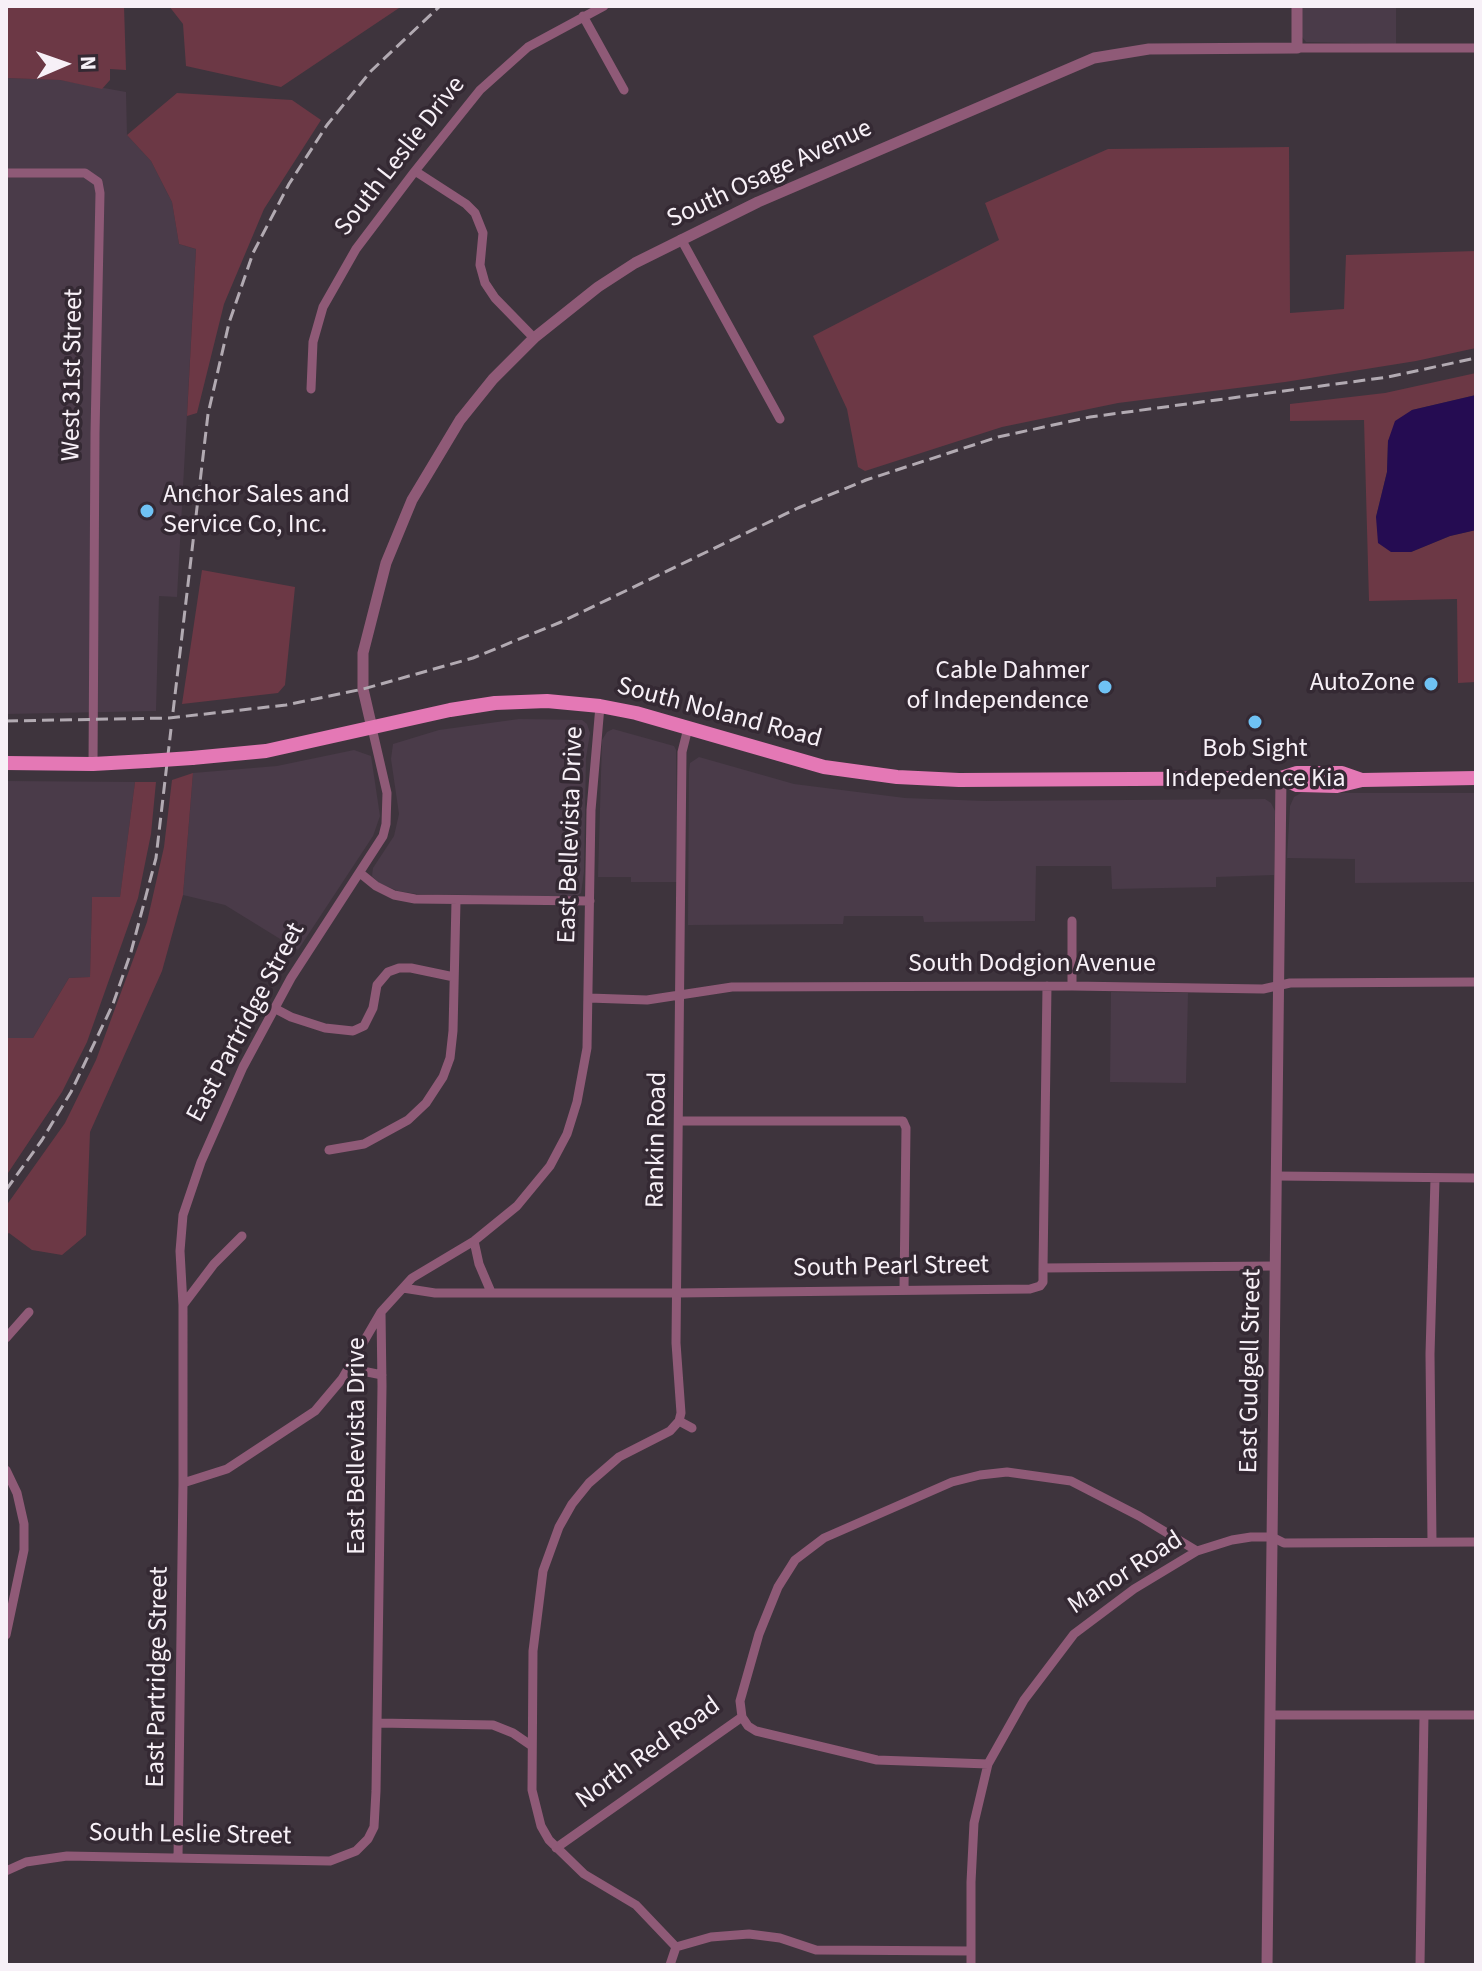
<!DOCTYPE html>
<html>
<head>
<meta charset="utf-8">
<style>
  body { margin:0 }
  #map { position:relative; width:1482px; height:1971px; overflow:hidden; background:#3e343d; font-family:"Source Sans 3",sans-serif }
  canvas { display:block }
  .frame { position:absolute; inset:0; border:8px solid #f7f0f7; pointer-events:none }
  .north { position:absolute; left:24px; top:24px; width:80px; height:80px; -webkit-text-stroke:6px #342933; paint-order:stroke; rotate:88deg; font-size:22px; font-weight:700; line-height:32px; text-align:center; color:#f7f0f7 }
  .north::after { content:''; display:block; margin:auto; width:28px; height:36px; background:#f7f0f7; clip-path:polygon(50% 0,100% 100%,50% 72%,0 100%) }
</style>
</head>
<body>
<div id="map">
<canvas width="1482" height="1971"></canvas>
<div class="frame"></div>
<div class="north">N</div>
</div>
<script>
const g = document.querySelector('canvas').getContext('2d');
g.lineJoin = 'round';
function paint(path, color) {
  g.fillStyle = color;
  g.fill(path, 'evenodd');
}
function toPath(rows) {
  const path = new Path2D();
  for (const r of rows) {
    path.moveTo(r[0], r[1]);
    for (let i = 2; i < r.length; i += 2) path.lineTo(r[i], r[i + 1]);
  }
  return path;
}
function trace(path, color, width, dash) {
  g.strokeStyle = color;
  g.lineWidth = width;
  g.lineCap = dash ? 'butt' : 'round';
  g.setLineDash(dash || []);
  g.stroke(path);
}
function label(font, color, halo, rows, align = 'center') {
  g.font = font + ' "Source Sans 3",sans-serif';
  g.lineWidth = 7;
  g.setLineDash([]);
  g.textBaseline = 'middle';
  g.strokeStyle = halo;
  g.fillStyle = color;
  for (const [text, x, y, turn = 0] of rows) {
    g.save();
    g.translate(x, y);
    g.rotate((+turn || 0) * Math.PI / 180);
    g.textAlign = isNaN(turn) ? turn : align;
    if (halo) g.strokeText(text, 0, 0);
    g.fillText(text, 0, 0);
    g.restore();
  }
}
const built = toPath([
  [1302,6,1396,6,1396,44,1306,42,1302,37],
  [6,78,60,80,126,92,127,135,151,161,172,202,179,244,196,249,177,597,159,596,156,711,6,714],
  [519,719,582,720,587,724,590,733,586,758,584,872,581,893,575,897,417,894,398,891,379,883,372,876,373,868,394,836,399,814,391,759,393,744,439,730],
  [613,729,674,746,676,750,678,882,631,882,631,877,598,877,602,740,607,732],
  [354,750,371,756,380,816,373,836,298,950,225,905,183,895,193,773,277,766],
  [699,757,794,784,905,798,985,801,1265,799,1271,803,1275,811,1274,875,1216,877,1216,887,1112,889,1111,866,1036,866,1035,921,924,922,923,916,844,916,843,924,688,925,689,771,690,763],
  [6,781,135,782,120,898,92,897,90,977,69,978,33,1038,6,1038],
  [1301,793,1476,793,1476,882,1355,883,1355,859,1287,858,1290,806,1294,797],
  [1111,992,1188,993,1186,1083,1110,1082]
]);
const green = toPath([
  [6,6,124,6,126,70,110,69,110,80,102,89,60,80,6,78],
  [169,6,402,6,281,87,186,66,183,24],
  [177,93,292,100,321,120,264,209,224,304,197,413,187,416,196,249,179,244,172,202,151,161,127,135],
  [1289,147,1290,313,1344,309,1346,255,1476,251,1476,348,1416,361,1285,382,1118,403,1002,427,865,471,858,467,847,409,813,336,999,240,985,203,1108,149],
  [1476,373,1476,395,1412,410,1388,441,1387,472,1376,517,1411,552,1450,536,1476,530,1476,682,1458,683,1457,599,1369,601,1364,420,1290,421,1290,404,1385,393],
  [202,570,295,587,285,685,278,693,182,704],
  [193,773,183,895,162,971,90,1132,86,1235,62,1255,32,1250,9,1233,6,1235,6,1206,65,1123,96,1060,147,922,164,847,172,780],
  [135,782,156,782,151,834,138,898,87,1042,62,1092,6,1176,6,1038,33,1038,69,978,90,977,92,897,120,897]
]);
const water = toPath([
  [1476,395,1476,530,1450,536,1411,552,1391,552,1378,543,1376,517,1387,472,1388,441,1395,421,1412,410]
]);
const minor = toPath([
  [583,16,624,90],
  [1297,48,1476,48],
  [415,171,466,204,475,213,483,233,480,265,485,283,495,298,534,338],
  [6,173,85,173,98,182,100,193,95,433,93,764],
  [681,239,780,419],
  [311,389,313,342,323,307,356,249,415,171,480,90,528,47,604,6],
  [360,873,376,886,394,895,415,899,590,901],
  [1072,986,1072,921],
  [589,998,647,1000,732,987,1072,986,1263,989,1290,983,1476,982],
  [274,1008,291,1017,325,1028,353,1031,364,1026,373,1008,377,985,388,972,399,968,411,968,454,977],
  [680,1121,903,1121,906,1128,904,1289],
  [329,1150,364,1144,408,1120,426,1103,443,1077,450,1058,453,1031,456,901],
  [1276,1176,1476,1178],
  [474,1241,479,1264,491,1292],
  [1043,1268,1275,1266],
  [403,1288,435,1293,677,1293,1030,1289,1040,1286,1043,1282,1043,1268,1047,986],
  [183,1305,180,1251,183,1215,201,1162,243,1067,291,978,383,836,386,824,387,793,372,728],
  [6,1338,29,1312],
  [348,1368,382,1375],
  [679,1421,692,1428],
  [6,1470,17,1493,24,1524,24,1550,6,1635],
  [183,1483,227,1469,315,1411,342,1379,381,1312],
  [1432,1542,1430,1354,1435,1179],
  [1270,1715,1476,1715],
  [742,1717,748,1726,756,1731,877,1760,988,1764],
  [378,1723,493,1725,513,1733,532,1746],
  [556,1848,742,1717,740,1701,759,1634,778,1587,795,1560,824,1538,952,1482,980,1475,1007,1472,1071,1481,1139,1516,1197,1551],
  [178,1858,183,1483,183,1305,214,1264,242,1236],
  [6,1871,26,1862,67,1856,330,1861,356,1851,368,1839,374,1827,376,1791,382,1386,381,1312,412,1278,474,1241,517,1206,550,1166,567,1134,577,1102,587,1048,591,810,600,706],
  [676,1947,636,1905,584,1874,549,1840,541,1826,532,1790,533,1651,543,1571,559,1527,572,1504,589,1483,619,1457,670,1431,679,1421,681,1413,676,1343,682,752,688,728],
  [676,1947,711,1937,749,1934,780,1938,816,1950,971,1951],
  [670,1965,676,1947],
  [971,1965,971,1882,974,1823,988,1764,1024,1700,1074,1634,1134,1589,1197,1551,1232,1540,1251,1537,1272,1537,1284,1543,1476,1542],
  [1420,1965,1424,1715]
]);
const tertiary = toPath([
  [372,728,363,689,363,653,386,563,412,500,460,420,493,379,534,338,598,287,635,263,758,202,1094,58,1149,49,1297,48,1297,6],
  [1267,1965,1281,778]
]);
const primary = toPath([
  [192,758,266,751,450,710,495,703,547,701,600,706,636,713,824,767,897,777,959,780,1133,779,1281,778,1297,773,1342,773,1362,780],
  [6,763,93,764,147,761],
  [1281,778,1297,785,1337,786,1362,780,1476,778]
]);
const rail = toPath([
  [173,712,208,414,229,323,253,253,289,184,327,125,371,71,440,6],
  [6,721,169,718,286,705,363,689,473,658,561,622,798,508,866,480,998,437,1090,417,1388,377,1476,358],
  [6,1190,42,1140,71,1092,113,1004,131,952,156,858,171,729]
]);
const primaryBridge = toPath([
  [147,761,192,758]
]);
const markers = [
  [147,511,8,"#6fc2f4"],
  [1431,684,8,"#6fc2f4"],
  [1105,687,8,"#6fc2f4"],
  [1255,722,8,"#6fc2f4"]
];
const streetNames = [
  ["South Leslie Drive",401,157,-52],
  ["South Osage Avenue",770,175,-25],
  ["West 31st Street",74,375,-89],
  ["South Noland Road",719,714,15],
  ["East Bellevista Drive",572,835,-88],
  ["South Dodgion Avenue",1032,965],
  ["East Partridge Street",247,1023,-62],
  ["Rankin Road",658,1140,-89],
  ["South Pearl Street",891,1268,-1],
  ["East Gudgell Street",1252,1371,-89],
  ["East Bellevista Drive",358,1446,-90],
  ["Manor Road",1126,1574,-33],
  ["East Partridge Street",159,1677,-89],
  ["North Red Road",649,1754,-36],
  ["South Leslie Street",190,1836,1]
];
const poiNames = [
  ["Anchor Sales and",163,496,"left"],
  ["Service Co, Inc.",163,526,"left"],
  ["Cable Dahmer",1089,672],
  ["of Independence",1089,702],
  ["AutoZone",1415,684],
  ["Bob Sight",1255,750,"center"],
  ["Indepedence Kia",1255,780,"center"]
];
paint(built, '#4a3b49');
paint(green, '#6c3845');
paint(water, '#250c52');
trace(minor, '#8f5a77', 9);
trace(tertiary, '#8f5a77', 11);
trace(primary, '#e478b5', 14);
trace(rail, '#b2aab2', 3, [12, 6]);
trace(primaryBridge, '#e478b5', 14);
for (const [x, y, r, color] of markers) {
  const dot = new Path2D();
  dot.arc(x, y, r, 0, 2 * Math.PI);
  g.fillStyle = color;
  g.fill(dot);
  trace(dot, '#342933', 3);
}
label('26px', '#f7f0f7', '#342933', streetNames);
label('26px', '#f7f0f7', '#342933', poiNames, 'right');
</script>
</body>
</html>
